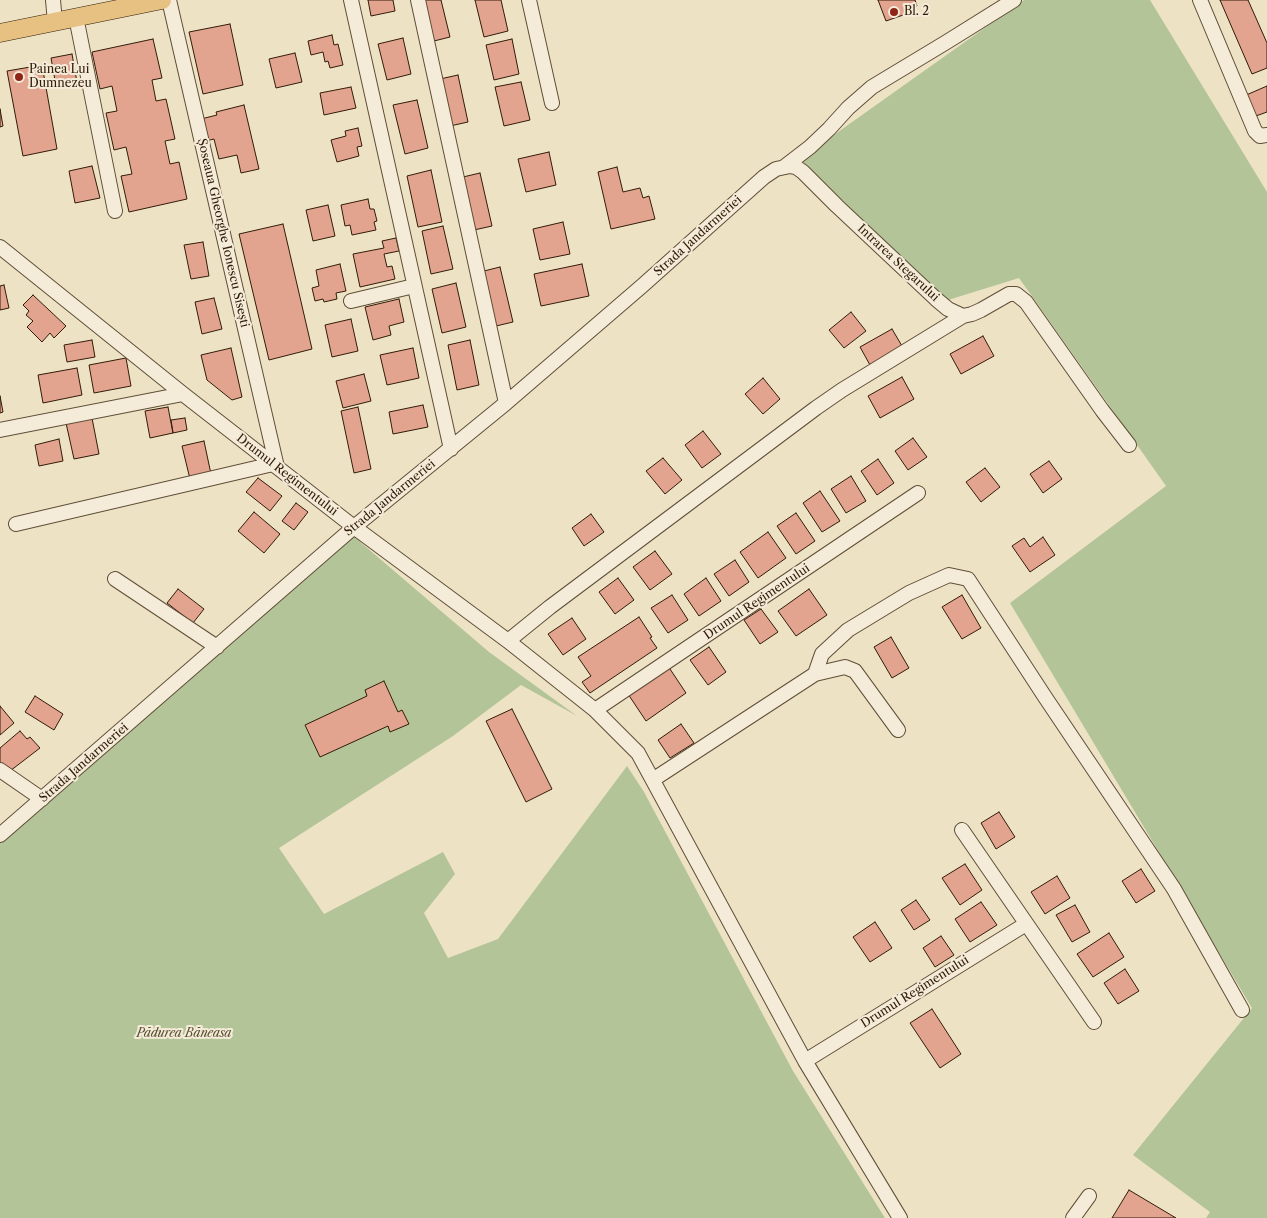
<!DOCTYPE html>
<html>
<head>
<meta charset="utf-8">
<style>
  body { margin:0 }
  canvas { display:block; background:#eee2c5 }
</style>
</head>
<body>
<canvas width="1267" height="1218"></canvas>
<script>
const g = document.querySelector('canvas').getContext('2d');
g.lineJoin = 'round';
function paint(path, color) {
  g.fillStyle = color;
  g.fill(path, 'evenodd');
}
function toPath(rows) {
  const path = new Path2D();
  for (const r of rows) {
    path.moveTo(r[0], r[1]);
    for (let i = 2; i < r.length; i += 2) path.lineTo(r[i], r[i + 1]);
  }
  return path;
}
function trace(path, color, width, dash) {
  g.strokeStyle = color;
  g.lineWidth = width;
  g.lineCap = dash ? 'butt' : 'round';
  g.setLineDash(dash || []);
  g.stroke(path);
}
function label(font, color, halo, rows, align = 'center') {
  g.font = font + ' "Libre Caslon Text",serif';
  g.lineWidth = 4;
  g.setLineDash([]);
  g.textBaseline = 'middle';
  g.strokeStyle = halo;
  g.fillStyle = color;
  for (const [text, x, y, turn = 0] of rows) {
    g.save();
    g.translate(x, y);
    g.rotate((+turn || 0) * Math.PI / 180);
    g.textAlign = isNaN(turn) ? turn : align;
    if (halo) g.strokeText(text, 0, 0);
    g.fillText(text, 0, 0);
    g.restore();
  }
}
const green = toPath([
  [1024,0,1150,0,1267,192,1267,1218,1206,1218,1210,1212,1133,1155,1252,1008,1010,603,1166,486,1019,278,945,301,800,159],
  [354,527,359,541,489,652,577,716,521,685,453,736,279,848,324,914,443,852,455,874,424,913,448,958,498,939,627,766,644,792,793,1071,885,1218,0,1218,0,835]
]);
const building = toPath([
  [368,0,393,0,395,11,371,16,368,0],
  [420,0,441,0,450,37,430,42,420,0],
  [475,0,501,0,508,31,484,37,475,0],
  [878,0,915,0,917,6,904,10,906,14,886,21,878,0],
  [1220,0,1248,0,1267,43,1267,68,1252,74,1220,0],
  [230,24,243,85,203,94,189,32,230,24],
  [332,35,334,45,338,44,343,65,330,68,328,61,325,62,323,52,311,55,308,41,332,35],
  [403,38,411,74,387,80,378,44,403,38],
  [153,39,162,78,152,80,156,101,166,99,175,139,165,141,170,164,179,162,187,199,129,212,121,176,132,174,126,147,114,150,106,113,117,111,112,86,100,89,92,52,153,39],
  [512,39,519,74,494,80,486,45,512,39],
  [295,53,302,82,276,88,269,59,295,53],
  [72,54,77,82,56,86,51,58,72,54],
  [42,65,57,149,23,156,7,71,42,65],
  [458,75,468,122,450,126,440,79,458,75],
  [521,82,530,120,504,126,495,87,521,82],
  [1267,86,1267,112,1253,117,1244,96,1267,86],
  [351,87,356,108,324,115,320,93,351,87],
  [417,100,428,148,405,154,393,105,417,100],
  [244,105,259,169,241,173,237,155,219,159,214,139,206,141,201,119,217,115,216,112,244,105],
  [0,109,3,126,0,127,0,109],
  [358,128,362,146,357,147,359,156,337,162,331,140,346,136,345,131,358,128],
  [549,152,556,185,526,192,518,159,549,152],
  [92,166,100,198,75,203,69,171,92,166],
  [617,167,623,192,640,188,643,198,649,196,655,219,611,229,598,172,617,167],
  [431,170,442,222,418,227,407,176,431,170],
  [480,173,492,226,474,230,463,177,480,173],
  [368,199,370,209,374,209,377,221,374,222,376,230,352,235,350,225,345,226,341,205,368,199],
  [328,205,335,236,313,241,306,210,328,205],
  [563,222,570,254,540,260,533,229,563,222],
  [283,224,312,349,269,360,239,234,283,224],
  [443,226,453,269,431,274,422,231,443,226],
  [396,238,399,251,384,254,387,267,392,266,395,279,360,287,353,254,384,248,382,241,396,238],
  [203,242,209,276,191,279,184,245,203,242],
  [340,264,346,291,336,293,337,299,324,302,323,299,315,301,312,288,319,286,316,270,340,264],
  [582,264,589,296,541,306,534,274,582,264],
  [500,267,513,322,496,326,484,271,500,267],
  [456,283,466,327,442,333,432,289,456,283],
  [4,285,9,308,0,310,0,286,4,285],
  [33,295,66,326,54,338,50,333,42,342,27,327,33,321,26,315,29,311,23,305,33,295],
  [214,298,222,329,202,334,195,302,214,298],
  [399,299,404,322,389,326,391,335,373,340,365,307,399,299],
  [851,312,866,331,844,348,829,330,851,312],
  [351,319,358,351,332,357,325,325,351,319],
  [892,329,902,346,870,365,860,347,892,329],
  [983,336,994,356,961,374,950,354,983,336],
  [92,340,95,357,67,362,64,345,92,340],
  [470,340,479,385,457,390,448,345,470,340],
  [231,348,242,397,232,400,207,380,201,355,231,348],
  [413,348,419,378,387,385,380,355,413,348],
  [126,358,131,386,94,393,89,365,126,358],
  [77,368,82,395,43,403,38,375,77,368],
  [364,374,371,401,343,408,336,381,364,374],
  [902,377,914,399,880,418,868,396,902,377],
  [763,378,780,399,763,414,745,394,763,378],
  [0,396,3,412,0,413,0,396],
  [423,405,428,427,393,434,389,412,423,405],
  [168,407,173,433,150,438,145,411,168,407],
  [358,407,371,469,354,473,341,411,358,407],
  [92,418,99,454,74,459,66,423,92,418],
  [185,418,187,430,173,433,171,420,185,418],
  [703,431,721,454,702,468,685,445,703,431],
  [913,438,927,457,908,470,895,451,913,438],
  [59,439,63,461,39,466,35,445,59,439],
  [204,441,211,474,190,479,182,446,204,441],
  [663,458,682,480,665,494,646,471,663,458],
  [878,459,894,483,877,495,861,471,878,459],
  [1049,461,1062,479,1043,493,1030,474,1049,461],
  [985,468,1000,487,981,502,966,482,985,468],
  [851,476,866,501,846,513,831,489,851,476],
  [258,478,282,496,270,511,246,492,258,478],
  [820,491,840,521,822,532,803,503,820,491],
  [296,503,308,512,294,530,282,521,296,503],
  [254,512,280,534,264,553,238,531,254,512],
  [796,513,815,541,796,554,777,526,796,513],
  [591,514,604,532,584,546,572,528,591,514],
  [768,532,786,558,758,578,740,552,768,532],
  [1043,537,1055,555,1030,572,1012,546,1024,538,1030,547,1043,537],
  [655,551,672,574,650,590,633,567,655,551],
  [735,560,749,582,729,596,714,574,735,560],
  [618,578,634,600,615,614,599,592,618,578],
  [706,578,721,601,699,616,684,594,706,578],
  [178,589,204,609,193,623,167,603,178,589],
  [809,589,827,615,796,636,778,611,809,589],
  [672,595,688,620,668,633,651,608,672,595],
  [962,595,981,628,962,639,942,607,962,595],
  [761,609,778,632,760,644,744,620,761,609],
  [639,617,652,637,650,638,657,648,590,693,582,682,591,676,578,657,639,617],
  [572,618,586,639,563,655,548,634,572,618],
  [891,637,909,668,892,678,874,647,891,637],
  [709,647,726,672,708,685,690,660,709,647],
  [668,666,686,693,646,721,628,694,668,666],
  [384,681,398,712,402,710,409,724,390,732,388,726,320,757,305,725,367,696,365,690,384,681],
  [35,696,63,714,54,730,25,712,35,696],
  [0,706,14,723,0,735,0,706],
  [512,709,552,789,526,802,486,721,512,709],
  [681,724,694,743,670,758,658,740,681,724],
  [20,731,27,739,30,737,40,748,10,771,0,765,0,748,20,731],
  [999,812,1015,837,996,849,981,823,999,812],
  [965,864,982,890,960,905,942,878,965,864],
  [1141,869,1155,891,1136,903,1122,881,1141,869],
  [1057,876,1070,898,1045,914,1031,892,1057,876],
  [916,900,930,920,914,930,901,910,916,900],
  [981,902,997,925,970,942,955,919,981,902],
  [1075,905,1090,932,1072,942,1056,915,1075,905],
  [875,922,892,948,870,962,853,937,875,922],
  [1109,933,1124,957,1093,977,1077,954,1109,933],
  [941,936,954,955,935,967,923,948,941,936],
  [1125,969,1139,991,1118,1004,1104,983,1125,969],
  [932,1009,961,1054,940,1068,910,1023,932,1009],
  [1129,1190,1176,1218,1112,1218,1129,1190]
]);
const minor = toPath([
  [53,0,55,22],
  [169,0,277,467],
  [351,0,451,449],
  [418,0,506,403],
  [529,0,552,103],
  [1200,0,1255,131,1260,136,1267,135],
  [76,17,115,211],
  [784,167,810,147,829,129,848,108,872,87,945,43,1014,0],
  [0,247,183,394,354,527,508,641,595,710,638,753,805,1061,900,1218],
  [351,301,414,286],
  [0,430,183,394],
  [16,524,273,464],
  [115,579,217,647],
  [508,641,550,607,816,408,842,390,963,316],
  [815,674,822,654,848,630,909,593,949,575,968,579,1045,697,1174,889,1242,1010],
  [595,710,918,493],
  [0,770,42,799],
  [654,779,815,674,845,667,855,671,898,730],
  [962,830,1094,1022],
  [0,835,354,527,506,403,642,286,764,177,776,169,790,166,796,167,803,172,837,206,936,299,948,309,963,316,972,314,981,310,1009,294,1016,294,1026,302,1102,410,1129,445],
  [805,1061,1026,924],
  [1073,1218,1089,1196]
]);
const major = toPath([
  [0,33,162,0]
]);
const markers = [
  [894,12,5,"#8f2418"],
  [19,77,5,"#8f2418"]
];
const poiNames = [
  ["Bl. 2",904,12],
  ["Painea Lui",29,70],
  ["Dumnezeu",29,84]
];
const streetNames = [
  ["Șoseaua Gheorghe Ionescu Sisești",223,233,77],
  ["Strada Jandarmeriei",698,236,-42],
  ["Intrarea Stegarului",898,263,43],
  ["Drumul Regimentului",287,475,38],
  ["Strada Jandarmeriei",390,498,-39],
  ["Drumul Regimentului",757,602,-34],
  ["Strada Jandarmeriei",84,763,-41],
  ["Drumul Regimentului",915,992,-32]
];
const parkNames = [
  ["Pădurea Băneasa",184,1034]
];
paint(green, '#b3c498');
paint(building, '#e2a38f');
trace(building, '#311c08', 1);
trace(minor, '#604e37', 16);
trace(major, '#311c08', 19);
trace(minor, '#f4ecd9', 14);
trace(major, '#e7c182', 18);
for (const [x, y, r, color] of markers) {
  const dot = new Path2D();
  dot.arc(x, y, r, 0, 2 * Math.PI);
  g.fillStyle = color;
  g.fill(dot);
  trace(dot, '#f4ecd9', 2);
}
label('12px', '#311c08', '#f4ecd9', poiNames, 'left');
label('12px', '#311c08', '#f4ecd9', streetNames);
label('italic 12px', '#584e33', '#f4ecd9', parkNames);
</script>
</body>
</html>
